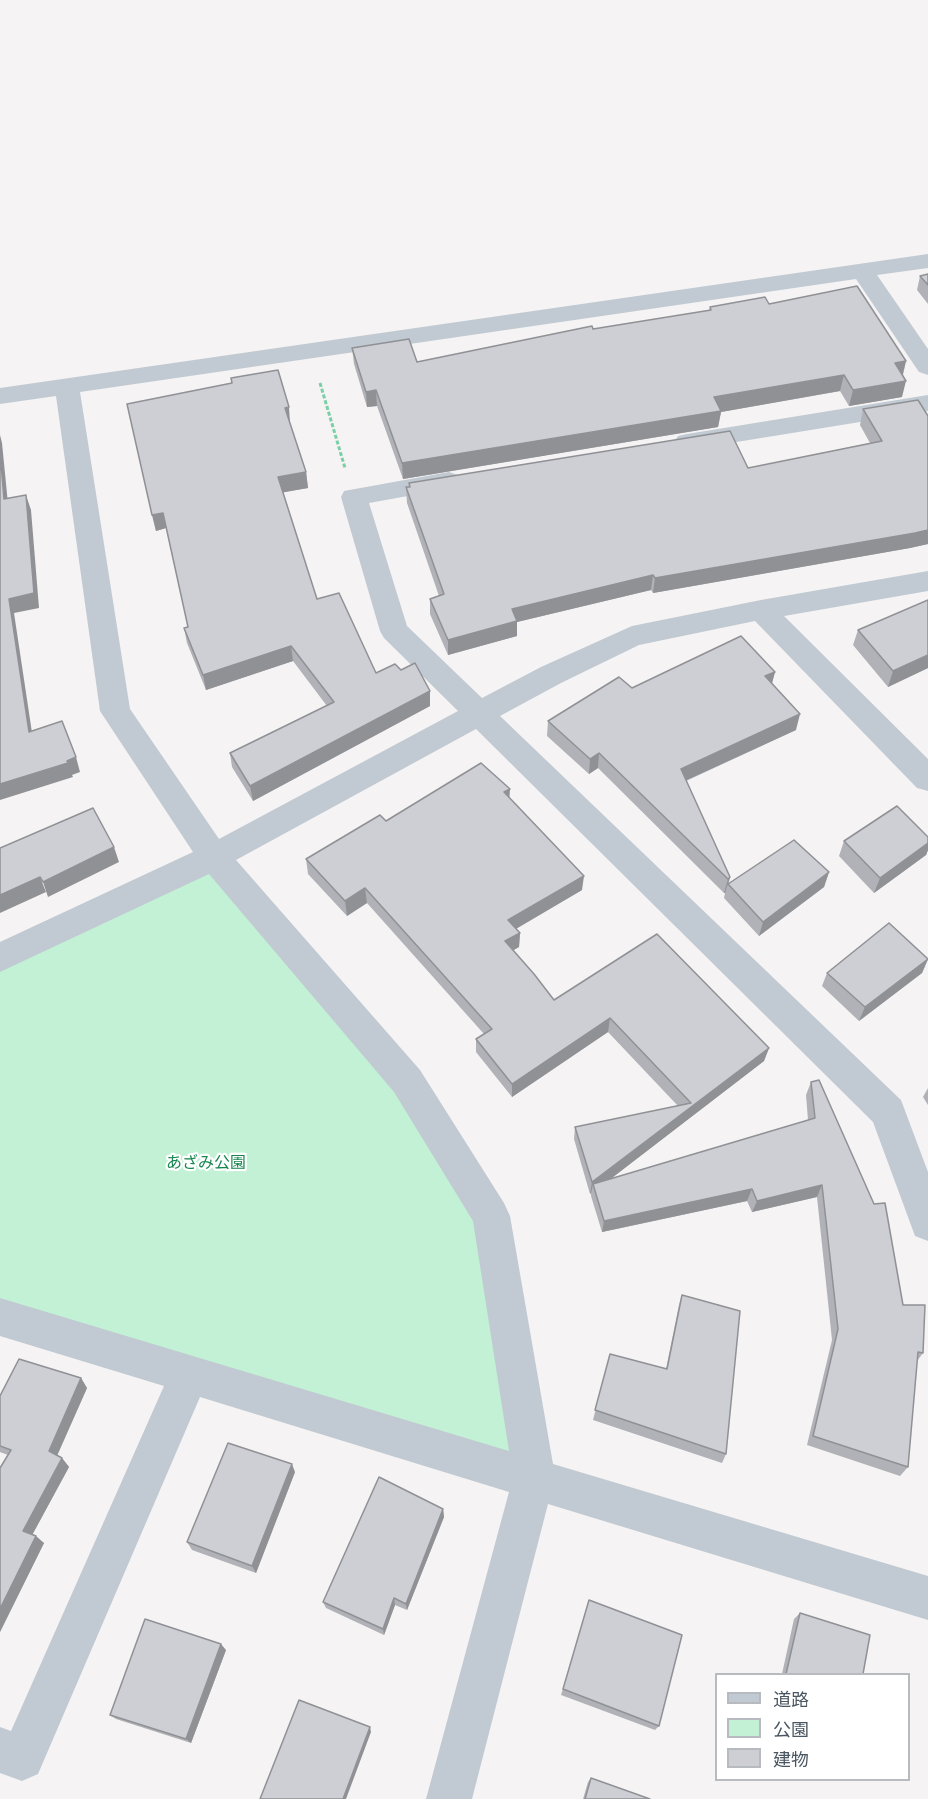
<!DOCTYPE html>
<html>
<head>
<meta charset="utf-8">
<style>
  body { margin:0 }
  #map { position:relative; width:928px; height:1799px; overflow:hidden; background:#f5f3f3; font-family:Arial,"Noto Sans JP",sans-serif }
  canvas { display:block }
  .legend { position:absolute; left:715px; top:1673px; width:195px; height:108px; box-sizing:border-box; background:#fff; border:2px solid #b7bbc0; margin:0; padding:8px 10px; list-style:none; font-size:18px; color:#4a5661 }
  .legend li { display:flex; align-items:center; gap:12px; height:30px }
  .legend b { width:30px; border:2px solid #b7bbc0 }
</style>
</head>
<body>
<div id="map">
<canvas width="928" height="1799"></canvas>
<ul class="legend">
<li><b style="height:8px;background:#c1cad2"></b>道路</li>
<li><b style="height:16px;background:#c3f1d5"></b>公園</li>
<li><b style="height:16px;background:#cdcfd5"></b>建物</li>
</ul>
</div>
<script>
const g = document.querySelector('canvas').getContext('2d');
g.lineJoin = 'round';
function paint(path, color) {
  g.fillStyle = color;
  g.fill(path, 'evenodd');
}
function toPath(rows) {
  const path = new Path2D();
  for (const r of rows) {
    path.moveTo(r[0], r[1]);
    for (let i = 2; i < r.length; i += 2) path.lineTo(r[i], r[i + 1]);
  }
  return path;
}
function trace(path, color, width, dash) {
  g.strokeStyle = color;
  g.lineWidth = width;
  g.lineCap = dash ? 'butt' : 'round';
  g.setLineDash(dash || []);
  g.stroke(path);
}
function label(font, color, halo, rows, align = 'center') {
  g.font = font + ' Arial,"Noto Sans JP",sans-serif';
  g.lineWidth = 4.5;
  g.setLineDash([]);
  g.textBaseline = 'middle';
  g.strokeStyle = halo;
  g.fillStyle = color;
  for (const [text, x, y, turn = 0] of rows) {
    g.save();
    g.translate(x, y);
    g.rotate((+turn || 0) * Math.PI / 180);
    g.textAlign = isNaN(turn) ? turn : align;
    if (halo) g.strokeText(text, 0, 0);
    g.fillText(text, 0, 0);
    g.restore();
  }
}
const green = toPath([
  [214,857,491,1216,534,1477,0,1317,0,958]
]);
const path = toPath([
  [320,383,345,468]
]);
const minor = toPath([
  [928,254,928,268,877,275,928,349,928,375,919,372,856,279,80,392,130,709,219,839,458,711,384,638,380,631,341,497,344,491,449,472,458,475,462,481,458,487,369,503,407,626,482,698,541,667,632,626,761,600,928,571,928,591,784,616,928,759,928,791,917,788,755,621,639,645,561,683,500,716,901,1100,928,1172,928,1241,915,1236,873,1122,476,729,236,860,420,1070,504,1203,510,1216,553,1464,928,1576,928,1620,548,1504,472,1799,426,1799,509,1492,200,1397,38,1774,22,1781,0,1773,0,1727,11,1731,164,1386,0,1336,0,1298,509,1451,473,1221,394,1092,209,874,0,972,0,942,193,852,100,711,56,396,0,404,0,388,928,254],
  [928,395,928,411,687,450,678,448,674,442,678,436,687,434,928,395]
]);
const wall = toPath([
  [928,274,928,304,917,290,920,276],
  [769,304,906,361,903,375,902,397,849,406,840,391,721,412,718,427,403,479,377,406,367,407,354,364,352,348,417,362,593,329,709,311,710,307],
  [127,404,290,423,306,472,308,488,283,492,317,599,376,673,401,670,430,691,430,706,253,801,232,767,230,753,327,706,293,661,206,690,187,643,184,628,188,627,166,528,156,531],
  [863,409,928,416,928,544,910,548,653,593,651,590,517,622,517,636,448,655,430,614,430,599,439,596,407,503,406,487,409,487,409,483,748,468,870,443,860,425],
  [928,600,928,668,888,687,853,645,858,630],
  [775,672,772,683,796,730,686,781,730,877,729,883,829,872,824,887,759,936,724,898,725,893,724,893,598,768,589,774,547,736,548,721,632,688],
  [509,798,582,890,516,929,520,933,519,947,513,950,554,1000,769,1048,764,1061,610,1179,808,1120,806,1095,811,1082,923,1353,917,1361,908,1467,900,1476,807,1445,832,1340,817,1197,752,1212,747,1201,602,1232,591,1196,591,1193,590,1194,574,1139,575,1127,678,1106,608,1032,512,1097,476,1052,476,1039,484,1034,367,903,347,916,308,874,306,859],
  [928,837,928,850,926,855,874,893,839,856,844,841],
  [928,959,922,973,859,1021,822,986,827,973],
  [928,1088,928,1105,923,1097],
  [682,1295,726,1454,722,1463,593,1420,610,1354,666,1369,679,1305],
  [81,1378,87,1388,57,1456,62,1458,69,1467,32,1535,44,1543,0,1632,8,1455,0,1452,0,1396],
  [295,1472,256,1573,192,1550,187,1542],
  [443,1509,444,1517,407,1610,395,1605,384,1635,326,1608,323,1602],
  [589,1601,659,1726,655,1730,561,1695],
  [800,1613,863,1674,782,1674,794,1619],
  [226,1650,191,1743,116,1719,110,1715],
  [591,1778,650,1799,583,1799,588,1782]
]);
const shadedWall = toPath([
  [906,361,902,377,895,363],
  [844,375,840,391,721,412,718,427,403,479,402,463,714,397],
  [906,381,902,397,849,406,853,390],
  [376,390,377,406,367,407,366,392],
  [289,407,290,423,285,408],
  [0,435,2,443,9,514,4,499,0,452],
  [306,472,308,488,280,493,278,477],
  [26,495,31,510,39,608,14,613,34,746,29,732,9,599],
  [163,513,166,528,156,531,152,515],
  [928,530,928,544,910,548,653,593,655,578],
  [653,575,651,590,517,622,517,636,448,655,448,640,512,609],
  [291,646,293,661,206,690,203,675],
  [928,655,928,668,888,687,893,671],
  [775,672,771,687,765,676],
  [430,691,430,706,253,801,250,786],
  [800,714,796,730,678,784,681,769],
  [599,753,598,768,589,774,590,759],
  [76,757,80,772,72,775,73,777,0,800,0,784],
  [510,789,509,804,504,792],
  [928,843,928,850,926,855,874,893,880,878],
  [114,847,119,862,48,897,43,882],
  [829,872,824,887,759,936,763,922],
  [584,876,582,890,507,934,508,920],
  [40,877,46,892,0,913,0,895],
  [730,877,725,893,724,893,728,879],
  [365,888,367,903,347,916,345,901],
  [520,933,519,947,505,955,505,941],
  [928,959,922,973,859,1021,865,1007],
  [610,1018,608,1032,512,1097,512,1084],
  [769,1048,764,1061,595,1191,593,1184,591,1193,590,1194,592,1182],
  [822,1185,817,1197,752,1212,757,1201],
  [752,1189,747,1201,602,1232,604,1221],
  [81,1378,87,1388,55,1460,49,1451],
  [62,1458,69,1467,30,1539,23,1531],
  [292,1464,295,1472,256,1573,252,1566],
  [443,1509,444,1517,407,1610,406,1604],
  [36,1536,44,1543,0,1632,0,1609],
  [394,1598,395,1605,384,1635,383,1629],
  [221,1644,226,1650,191,1743,186,1739],
  [370,1727,371,1732,346,1799,343,1799]
]);
const building = toPath([
  [928,274,928,285,920,276,928,274],
  [857,286,906,361,895,363,906,381,853,390,844,375,714,397,721,411,402,463,376,390,366,392,352,348,409,339,417,362,592,326,593,329,711,310,710,307,765,297,769,304,857,286],
  [278,370,289,407,285,408,306,472,278,477,317,599,339,593,376,673,395,664,401,670,415,663,430,691,250,786,230,753,334,702,291,646,203,675,184,628,188,627,163,513,152,515,127,404,232,383,231,378,278,370],
  [918,400,928,416,928,530,915,533,655,578,653,575,512,609,517,621,448,640,430,599,444,594,406,487,410,487,409,483,730,431,748,468,882,441,863,409,918,400],
  [0,452,4,499,26,495,34,593,9,599,29,732,62,721,76,757,67,761,68,763,0,784,0,452],
  [928,600,928,655,893,671,858,630,928,600],
  [741,636,775,672,765,676,800,714,681,769,730,877,728,879,599,753,590,759,548,721,619,677,632,688,741,636],
  [481,763,510,789,504,792,584,876,508,920,520,933,505,941,534,974,554,1000,657,934,769,1048,592,1182,575,1127,691,1103,610,1018,512,1084,476,1039,492,1029,365,888,345,901,306,859,380,815,386,821,481,763],
  [897,806,928,837,928,843,880,878,844,841,897,806],
  [93,808,114,847,43,882,40,877,0,895,0,848,93,808],
  [794,840,829,872,763,922,728,884,794,840],
  [889,923,928,959,865,1007,827,973,889,923],
  [819,1080,874,1204,885,1203,903,1305,925,1305,923,1353,918,1352,908,1467,813,1436,838,1329,822,1185,757,1201,752,1189,604,1221,593,1184,815,1118,811,1082,819,1080],
  [682,1295,740,1311,726,1454,595,1410,610,1354,667,1369,682,1295],
  [19,1359,81,1378,49,1451,62,1458,23,1531,36,1536,0,1609,0,1468,11,1450,0,1446,0,1396,19,1359],
  [228,1443,292,1464,252,1566,187,1542,228,1443],
  [379,1477,443,1509,406,1604,394,1598,383,1629,323,1602,379,1477],
  [589,1600,682,1635,659,1726,563,1689,589,1600],
  [800,1613,870,1635,863,1674,786,1674,800,1613],
  [145,1619,221,1644,186,1739,110,1715,145,1619],
  [299,1700,370,1727,343,1799,260,1799,299,1700],
  [591,1778,650,1799,585,1799,591,1778]
]);
const parkNames = [
  ["あざみ公園",206,1164]
];
paint(green, '#c3f1d5');
trace(path, '#7ad0a6', 3, [4, 2]);
paint(minor, '#c1cad2');
paint(wall, '#b0b2b7');
paint(shadedWall, '#909195');
paint(building, '#cdcfd5');
trace(building, '#909195', 1.5);
label('16px', '#17864f', '#fff', parkNames);
</script>
</body>
</html>
